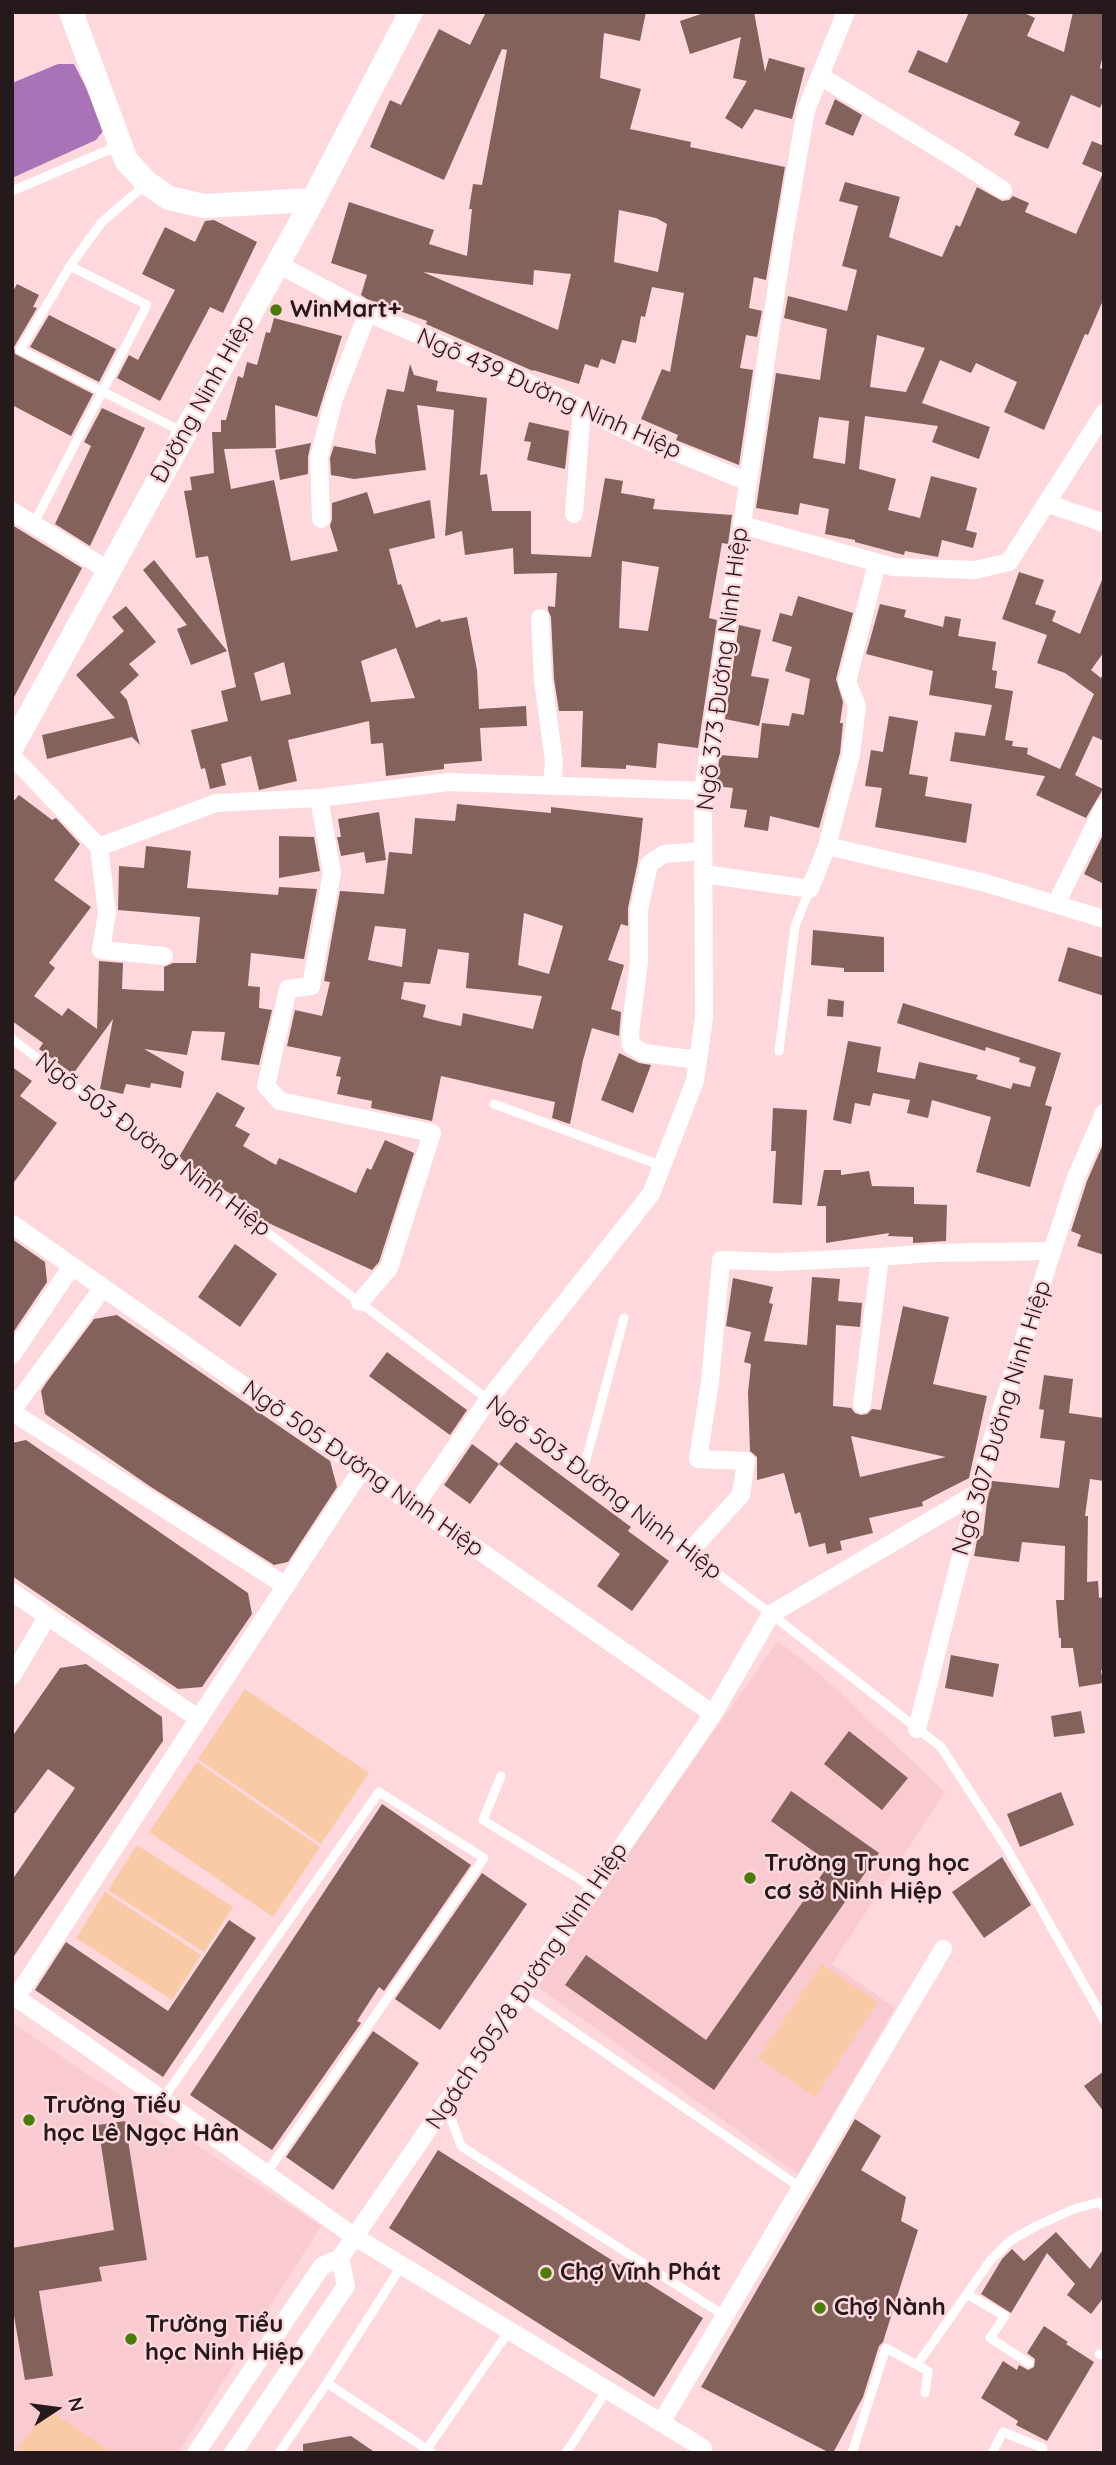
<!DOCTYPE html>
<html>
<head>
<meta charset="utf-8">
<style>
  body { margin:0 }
  #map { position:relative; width:1116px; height:2465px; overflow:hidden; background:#fed8dd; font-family:Quicksand,sans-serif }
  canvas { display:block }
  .frame { position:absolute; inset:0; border:14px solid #26191b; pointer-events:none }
  .north { position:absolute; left:21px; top:2374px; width:70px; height:70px; -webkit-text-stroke:5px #fed8dd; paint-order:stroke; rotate:77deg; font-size:19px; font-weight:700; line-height:28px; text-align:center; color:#26191b }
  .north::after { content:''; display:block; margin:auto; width:24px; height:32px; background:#26191b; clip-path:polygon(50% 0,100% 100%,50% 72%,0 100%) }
</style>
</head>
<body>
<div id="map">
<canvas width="1116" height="2465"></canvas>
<div class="frame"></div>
<div class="north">N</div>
</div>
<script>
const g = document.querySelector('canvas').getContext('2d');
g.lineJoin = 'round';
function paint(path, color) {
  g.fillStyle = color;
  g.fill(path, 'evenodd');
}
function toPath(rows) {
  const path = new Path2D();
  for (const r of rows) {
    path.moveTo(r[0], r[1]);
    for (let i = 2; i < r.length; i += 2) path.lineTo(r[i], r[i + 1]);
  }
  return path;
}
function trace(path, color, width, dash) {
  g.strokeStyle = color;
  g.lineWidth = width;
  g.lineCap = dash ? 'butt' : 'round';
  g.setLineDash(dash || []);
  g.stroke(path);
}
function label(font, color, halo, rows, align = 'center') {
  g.font = font + ' Quicksand,sans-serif';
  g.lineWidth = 5;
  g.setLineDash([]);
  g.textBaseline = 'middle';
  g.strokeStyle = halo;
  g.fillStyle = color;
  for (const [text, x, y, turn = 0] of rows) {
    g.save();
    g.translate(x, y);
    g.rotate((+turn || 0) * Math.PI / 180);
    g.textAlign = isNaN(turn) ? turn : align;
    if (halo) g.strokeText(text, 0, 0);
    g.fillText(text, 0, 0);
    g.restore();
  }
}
const built = toPath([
  [778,1641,819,1673,945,1792,832,1964,895,2008,798,2174,535,1985],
  [12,2022,78,2068,321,2226,178,2453,12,2453]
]);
const green = toPath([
  [245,1689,369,1773,321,1844,198,1759],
  [197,1762,320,1847,273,1917,149,1832],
  [137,1845,233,1907,204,1952,108,1890],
  [105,1892,201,1955,172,2000,76,1938],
  [821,1964,878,2002,815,2097,758,2058],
  [46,2408,113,2453,16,2453]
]);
const water = toPath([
  [58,64,74,64,100,115,104,130,96,140,12,178,12,83]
]);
const building = toPath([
  [486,12,646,12,640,41,604,33,600,78,641,89,630,129,691,142,690,147,785,167,766,280,754,277,749,308,762,311,757,337,746,335,740,368,753,370,739,465,676,440,678,435,641,419,662,369,670,372,684,293,652,287,645,317,641,316,636,343,622,340,615,364,601,359,598,368,585,364,579,384,533,370,533,371,426,324,427,321,367,299,361,295,367,275,331,263,349,202,434,230,429,244,467,256,472,209,469,209,473,184,482,185,507,50,502,49,444,180,370,147,390,100,401,105,439,29,470,45],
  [619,210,656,218,667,224,658,272,614,262],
  [534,270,571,274,558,330,423,272,533,285],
  [707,12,754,12,765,72,769,58,805,68,792,119,755,109,742,129,725,118,747,81,733,78,741,37,690,54,680,21],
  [969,12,1022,12,1035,18,1027,36,1064,52,1073,12,1104,12,1104,50,1100,68,1104,70,1104,99,1100,108,1071,95,1048,149,1014,135,1020,122,908,72,918,50,947,63],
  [835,99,862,115,853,136,825,124],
  [1092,141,1104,146,1104,298,1088,335,1085,334,1044,430,1004,412,1017,382,976,363,971,373,940,360,922,403,990,427,979,459,932,442,938,426,865,416,859,469,896,479,888,510,920,518,931,476,977,488,966,530,977,533,973,548,942,540,938,557,905,551,904,555,855,542,855,540,825,534,829,509,800,503,798,515,756,508,776,373,820,380,827,329,784,318,788,296,847,311,857,270,842,266,858,206,839,201,845,182,900,197,889,237,942,257,956,225,960,227,977,187,1002,201,1009,200,1013,196,1029,203,1025,212,1076,234,1103,173,1082,164],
  [877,335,925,348,906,392,870,387],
  [819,417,849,421,845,464,813,458],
  [214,220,257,242,223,313,210,307,160,401,117,378,129,355,138,360,175,290,142,274,165,227,195,242,205,221],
  [17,284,39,295,33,307,37,308,14,347,15,354,93,394,71,436,12,405,12,293],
  [49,315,116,349,99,382,30,347],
  [274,318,342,336,317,417,275,405,276,448,224,449,231,489,274,480,291,561,338,551,330,526,332,519,332,503,367,492,374,514,430,500,435,538,389,549,398,585,401,584,416,628,440,619,441,622,467,617,477,670,479,709,526,706,527,726,480,728,482,761,444,764,444,769,386,776,383,743,371,744,369,721,288,740,297,781,259,790,251,756,221,764,226,785,210,789,205,768,201,769,191,730,228,721,221,691,236,687,208,556,196,558,184,491,192,490,190,477,214,473,212,432,221,432,221,420,226,420,238,376,243,378,247,362,257,365,266,332,270,333],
  [396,648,415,698,371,702,361,661],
  [284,662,291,694,261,701,254,673],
  [410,364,414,375,438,381,436,391,487,398,480,475,487,474,492,511,531,511,531,554,591,557,605,478,623,481,621,493,655,499,653,509,732,515,728,544,722,543,709,618,717,620,698,748,658,743,656,768,626,765,626,769,581,767,583,711,559,711,554,679,551,617,548,610,548,606,555,607,557,573,514,574,513,548,465,555,462,531,445,536,454,410,417,405,426,470,354,479,331,475,330,458,334,446,376,454,375,441,387,389,404,392],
  [622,561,659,567,648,631,619,628],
  [102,408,145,428,90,546,55,524,91,446,84,442],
  [529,422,569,431,565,469,527,460,531,442,524,441],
  [311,443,308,457,308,474,280,480,275,450],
  [12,525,82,568,12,701],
  [154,560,227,651,191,665,177,629,187,625,143,570],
  [1019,572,1044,580,1035,604,1056,611,1052,621,1080,634,1104,575,1104,652,1091,670,1101,678,1104,672,1104,741,1093,736,1075,775,1103,789,1086,818,1036,795,1045,776,950,761,955,732,985,736,992,705,929,695,933,671,866,654,880,604,906,610,904,617,943,627,945,616,961,619,958,636,996,642,992,670,997,671,995,688,1013,691,1005,740,1013,741,1012,746,1028,748,1027,754,1060,769,1094,694,1065,673,1037,663,1047,635,1002,619],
  [798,596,853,613,836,679,843,702,840,723,843,723,840,753,819,828,770,816,768,831,744,827,747,810,730,808,733,788,715,786,720,755,758,758,762,723,789,726,792,713,804,715,810,679,785,671,792,647,772,641,780,613,792,616],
  [126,606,156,642,129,664,139,675,120,692,127,700,140,745,132,737,47,759,42,735,115,718,76,675,124,631,112,617],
  [739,625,761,630,751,676,769,679,759,726,725,719],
  [889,716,918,721,909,774,928,777,925,796,972,804,966,843,875,827,882,788,865,786,871,750,883,752],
  [19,795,52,820,56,818,80,844,54,880,91,907,49,963,55,968,34,996,62,1016,68,1008,97,1029,99,961,123,963,122,989,138,990,164,991,164,967,173,963,196,963,200,917,118,910,119,866,144,868,146,846,191,851,187,888,278,895,279,887,317,889,304,959,251,953,248,986,260,987,259,1008,272,1010,259,1065,221,1060,225,1032,192,1031,187,1055,144,1049,184,1072,181,1088,151,1083,150,1088,126,1084,123,1094,100,1089,113,1019,73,1074,39,1049,43,1043,12,1021,12,803],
  [457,804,551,813,551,807,643,818,638,861,628,908,628,926,621,924,608,960,624,965,611,1009,621,1012,619,1036,592,1028,583,1060,570,1124,552,1118,555,1102,441,1076,432,1121,371,1108,372,1101,337,1094,341,1077,336,1076,341,1057,287,1046,295,1010,322,1016,330,982,324,981,340,891,384,894,389,852,412,854,415,818,455,821],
  [524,913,563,926,549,974,518,965],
  [375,926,406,929,402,967,368,960],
  [438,949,469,953,466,988,542,996,533,1029,463,1013,461,1026,438,1021,423,1017,426,1005,401,999,404,982,430,984],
  [379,812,386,860,366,863,364,852,341,856,337,837,341,837,338,819],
  [1104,833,1104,884,1084,874],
  [279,836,314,837,320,871,279,878],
  [813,930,884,937,884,972,844,972,844,968,811,965],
  [1068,947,1104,958,1104,996,1058,981],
  [828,999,844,1001,843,1017,827,1016],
  [903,1003,1061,1053,1045,1105,1052,1107,1030,1187,976,1172,991,1117,932,1100,928,1118,907,1113,910,1100,873,1093,870,1106,855,1103,851,1124,833,1120,848,1041,881,1047,877,1072,915,1079,919,1062,978,1075,976,1079,1011,1089,1013,1083,1030,1087,1036,1067,1019,1062,1020,1058,986,1047,985,1051,897,1023],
  [619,1053,639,1063,651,1065,633,1113,601,1100],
  [12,1067,32,1081,20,1096,57,1123,12,1185],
  [217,1092,245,1108,235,1126,250,1134,243,1146,276,1165,279,1158,356,1193,367,1168,371,1170,385,1140,414,1153,379,1262,372,1270,264,1221,254,1214,256,1208,217,1186,179,1157],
  [773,1108,807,1110,802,1205,773,1203,776,1151,771,1151],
  [1104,1142,1104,1255,1077,1246,1081,1235,1071,1231,1087,1181],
  [824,1170,841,1170,841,1175,869,1171,872,1186,914,1187,914,1204,947,1205,946,1241,913,1243,913,1237,888,1236,889,1233,826,1243,826,1206,817,1206],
  [12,1239,45,1262,47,1282,12,1334],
  [235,1244,277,1274,240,1327,198,1297],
  [812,1277,840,1279,838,1301,862,1303,860,1327,836,1325,833,1406,851,1408,855,1413,861,1415,867,1414,872,1409,881,1410,903,1306,949,1317,933,1384,987,1396,969,1478,922,1502,923,1506,869,1518,873,1533,840,1541,842,1550,827,1554,825,1543,809,1547,800,1512,795,1514,784,1473,757,1480,757,1457,750,1451,748,1393,751,1364,744,1362,751,1332,726,1326,733,1278,773,1287,769,1303,773,1304,764,1341,807,1345],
  [851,1436,946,1457,860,1477],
  [117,1315,330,1461,337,1487,288,1562,274,1565,151,1487,45,1414,41,1391,46,1383,94,1319],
  [387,1352,467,1410,450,1435,369,1376],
  [1044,1375,1073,1379,1069,1413,1104,1418,1104,1481,1090,1479,1085,1516,1088,1516,1087,1582,1098,1581,1099,1598,1104,1597,1104,1670,1101,1670,1103,1683,1079,1687,1073,1648,1061,1648,1061,1638,1059,1638,1056,1600,1064,1600,1065,1546,1022,1542,1019,1562,974,1556,978,1535,983,1536,987,1501,992,1481,1059,1488,1065,1441,1040,1438,1044,1410,1039,1409],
  [26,1440,248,1593,252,1614,202,1687,178,1689,12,1576,12,1443],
  [516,1442,631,1527,628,1531,669,1561,632,1611,597,1586,620,1554,499,1464],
  [472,1444,499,1464,470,1504,444,1485],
  [951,1655,999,1664,993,1697,945,1688],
  [86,1664,162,1717,163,1741,12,1959,12,1880,75,1788,48,1769,12,1817,12,1737,60,1668],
  [1081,1711,1085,1733,1054,1737,1051,1716],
  [849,1731,908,1778,882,1810,824,1764],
  [791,1791,879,1853,714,2090,565,1985,586,1955,706,2040,830,1863,771,1821],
  [1061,1792,1074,1825,1020,1847,1007,1814],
  [382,1804,471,1865,384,1991,379,1987,357,2021,361,2023,272,2150,190,2095],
  [1002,1857,1031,1905,984,1938,952,1892],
  [482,1873,527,1904,440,2030,395,1999],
  [229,1920,256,1938,163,2077,35,1990,66,1942,168,2011],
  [373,2031,419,2063,333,2190,286,2157],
  [1104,2071,1104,2112,1084,2086],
  [855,2119,881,2136,861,2170,906,2197,901,2221,918,2230,883,2342,879,2346,863,2397,833,2453,830,2453,701,2387],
  [125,2121,147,2260,99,2267,102,2281,39,2291,53,2376,25,2380,12,2304,12,2248,114,2230,98,2125],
  [438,2150,703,2318,654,2397,389,2228],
  [1056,2232,1090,2269,1104,2248,1104,2297,1091,2314,1067,2295,1075,2284,1047,2253,1011,2313,981,2294,1002,2259,1012,2249,1024,2261],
  [1044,2326,1068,2342,1066,2344,1094,2362,1047,2441,1016,2425,1018,2421,981,2398,1003,2361,1017,2370,1019,2365,1028,2370,1034,2367,1035,2359,1027,2353],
  [351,2436,376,2453,303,2453,303,2444]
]);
const lane = toPath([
  [145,185,101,223,70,266,20,350,183,432],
  [12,191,120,145],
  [33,525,147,305,70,266],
  [12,1039,771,1614,941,1747,1006,1847,1104,2020],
  [779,1051,795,926,810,889],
  [494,1104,662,1166],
  [583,1471,624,1318],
  [501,1776,483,1820,594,1888],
  [521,1995,801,2188],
  [162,2100,379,1792,484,1858,266,2174],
  [442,2110,452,2121,461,2146,725,2316],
  [967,2294,1005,2316,990,2338,1029,2363],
  [1099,2354,1104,2355],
  [917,2365,990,2261,1010,2241,1036,2226,1074,2209,1100,2202,1104,2207],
  [327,2383,431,2452],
  [427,2449,509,2331],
  [279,2453,327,2383,402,2265],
  [566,2453,607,2390],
  [852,2453,886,2348,928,2371,925,2393],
  [992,2453,1003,2432,1043,2448]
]);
const street = toPath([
  [820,76,957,160,1003,190],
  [278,264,377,317,510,374,644,439,748,482],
  [1046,503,1104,523],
  [12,511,109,571],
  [574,514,582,409],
  [321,519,319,457,334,399,368,312],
  [742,525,893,567,975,570,1009,562,1104,413],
  [540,618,543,680,554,761,552,785],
  [12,756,99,847,107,913,101,950,164,956],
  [319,798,332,873,311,986,288,989,266,1086,280,1101,432,1133,389,1268,360,1302],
  [827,846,982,882,1104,919],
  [99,847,216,803,319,798,449,782,703,791],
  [703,874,810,889,827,846,851,755,857,706,847,682,877,563],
  [1056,904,1104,807],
  [698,1060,644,1053,631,1045,630,1033,639,961,639,910,649,864,664,854,703,851],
  [12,1224,713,1714],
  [12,1355,72,1266],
  [862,1404,880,1257,931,1253,1052,1251],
  [12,1410,103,1288],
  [12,1412,286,1586],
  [415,1506,488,1400,651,1194,695,1081,704,1018,703,791,784,237,806,110,846,12],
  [689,1552,741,1495,746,1461,698,1459,710,1382,721,1260,779,1262,880,1257],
  [12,1592,199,1719],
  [12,1676,47,1617],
  [917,1729,977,1493,996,1426,1076,1177,1104,1113],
  [12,1995,78,2040,355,2237,703,2448],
  [16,1998,362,1469],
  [661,2423,943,1949],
  [196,2453,322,2266,340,2258,713,1714,771,1614,977,1493],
  [233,2453,346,2286,340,2258]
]);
const secondary = toPath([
  [71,12,126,160,147,183,169,198,204,206,313,200],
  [12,747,313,200,411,12]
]);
const markers = [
  [276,310,7,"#4b7c08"],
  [750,1878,7,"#4b7c08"],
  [29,2120,7,"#4b7c08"],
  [546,2273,7,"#4b7c08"],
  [820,2308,7,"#4b7c08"],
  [131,2339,7,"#4b7c08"]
];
const poiNames = [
  ["WinMart+",290,310],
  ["Trường Trung học",764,1864],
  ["cơ sở Ninh Hiệp",764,1892],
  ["Trường Tiểu",43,2106],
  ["học Lê Ngọc Hân",43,2134],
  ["Chợ Vĩnh Phát",560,2273],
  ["Chợ Nành",834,2308],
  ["Trường Tiểu",145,2325],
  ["học Ninh Hiệp",145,2353]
];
const streetNames = [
  ["Ngõ 439 Đường Ninh Hiệp",549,394,24],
  ["Đường Ninh Hiệp",203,399,-61],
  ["Ngõ 373 Đường Ninh Hiệp",723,669,-83],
  ["Ngõ 503 Đường Ninh Hiệp",153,1145,37],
  ["Ngõ 307 Đường Ninh Hiệp",1002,1418,-73],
  ["Ngõ 505 Đường Ninh Hiệp",363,1469,35],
  ["Ngõ 503 Đường Ninh Hiệp",604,1488,37],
  ["Ngách 505/8 Đường Ninh Hiệp",527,1986,-56]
];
paint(built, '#f9cbd1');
paint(green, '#facaa7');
paint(water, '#aa73b8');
paint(building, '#82625b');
trace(lane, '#fff', 9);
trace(street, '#fff', 18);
trace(secondary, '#fff', 24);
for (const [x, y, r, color] of markers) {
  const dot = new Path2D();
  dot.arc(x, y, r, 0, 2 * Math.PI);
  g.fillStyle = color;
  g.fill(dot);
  trace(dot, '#fed8dd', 2.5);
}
label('bold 24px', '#26191b', '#fed8dd', poiNames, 'left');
label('24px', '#26191b', '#fed8dd', streetNames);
</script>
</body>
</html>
